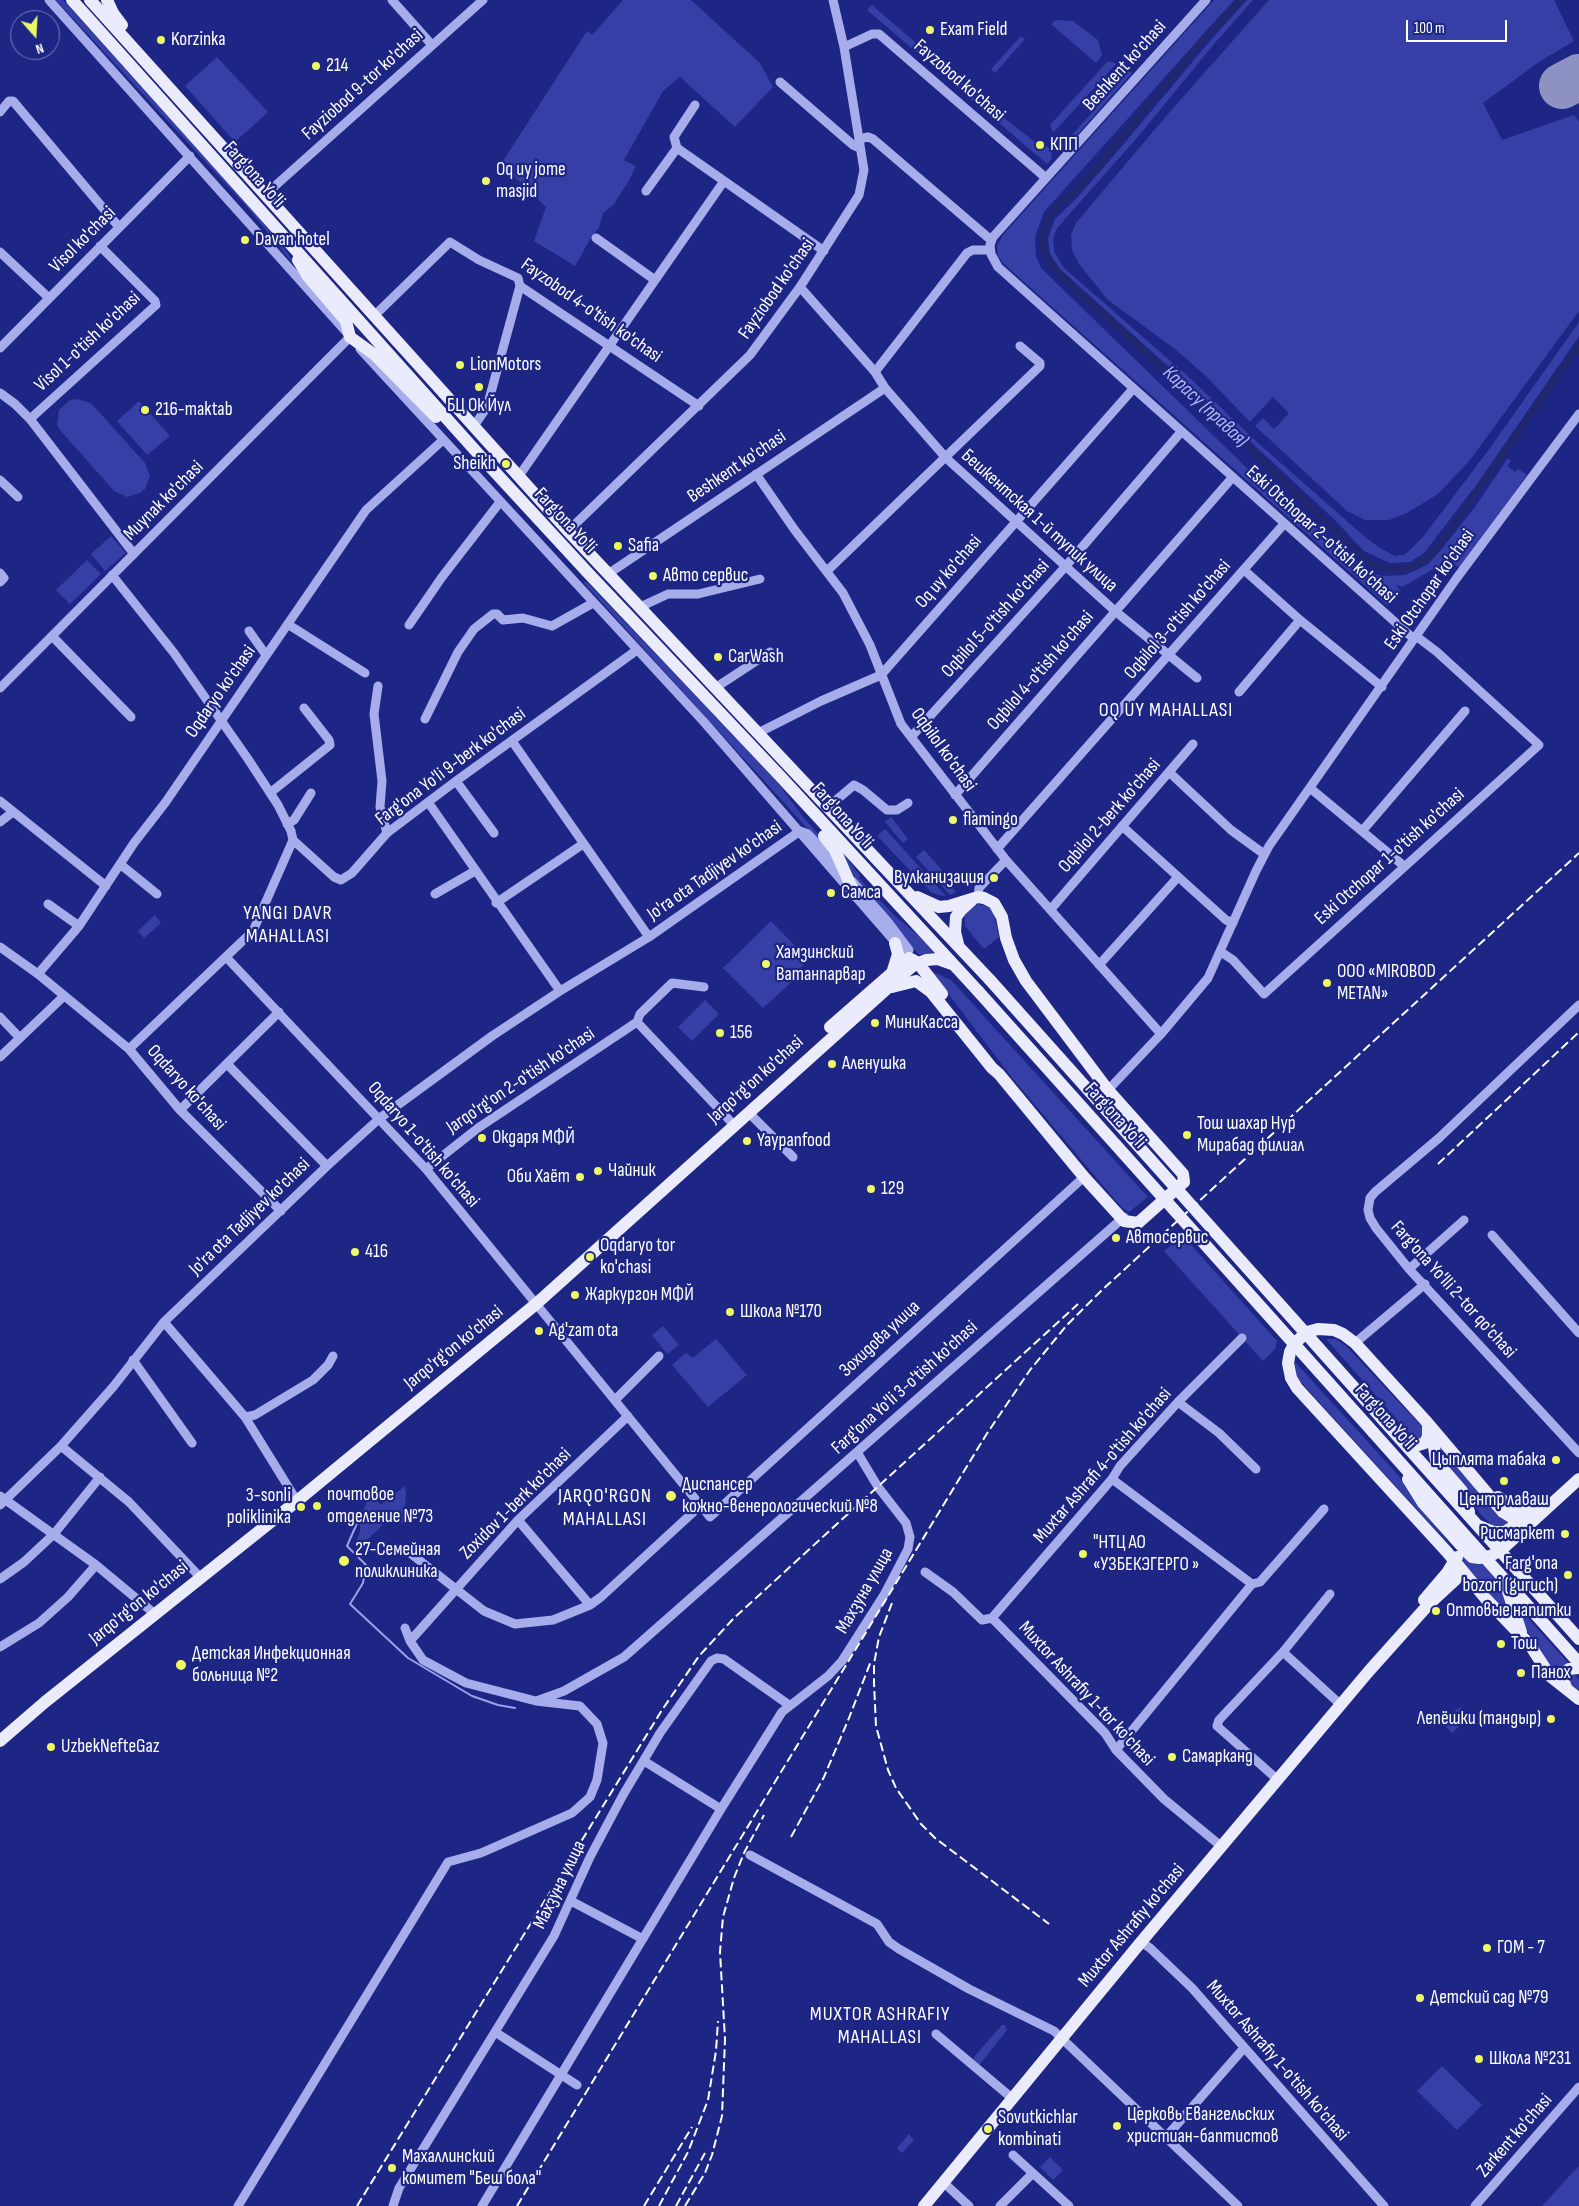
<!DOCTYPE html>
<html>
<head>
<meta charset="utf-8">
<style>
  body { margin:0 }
  #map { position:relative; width:1579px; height:2206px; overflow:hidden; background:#1e2685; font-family:"Sofia Sans Condensed",sans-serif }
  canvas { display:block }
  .north { position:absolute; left:10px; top:10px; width:50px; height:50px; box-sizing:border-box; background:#1e2685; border:1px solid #787db6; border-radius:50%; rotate:161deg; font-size:14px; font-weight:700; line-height:20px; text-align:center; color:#fff }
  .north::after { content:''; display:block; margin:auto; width:18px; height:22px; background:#eef966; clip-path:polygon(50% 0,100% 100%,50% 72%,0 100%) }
  .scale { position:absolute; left:1406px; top:20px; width:101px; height:22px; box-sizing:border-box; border:2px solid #fff; border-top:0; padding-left:6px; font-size:15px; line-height:18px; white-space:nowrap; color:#fff; -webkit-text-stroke:4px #1e2685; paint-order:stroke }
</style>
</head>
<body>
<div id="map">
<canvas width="1579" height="2206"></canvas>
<div class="north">N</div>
<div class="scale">100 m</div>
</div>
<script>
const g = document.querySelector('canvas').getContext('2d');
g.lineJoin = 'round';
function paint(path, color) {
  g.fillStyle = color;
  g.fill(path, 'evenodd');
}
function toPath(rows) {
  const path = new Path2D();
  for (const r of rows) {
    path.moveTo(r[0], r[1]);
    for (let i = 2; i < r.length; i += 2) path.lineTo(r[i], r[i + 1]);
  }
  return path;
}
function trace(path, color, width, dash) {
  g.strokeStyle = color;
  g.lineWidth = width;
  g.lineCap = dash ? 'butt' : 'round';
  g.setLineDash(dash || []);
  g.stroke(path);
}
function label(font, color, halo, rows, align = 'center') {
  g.font = font + ' "Sofia Sans Condensed",sans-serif';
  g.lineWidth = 4.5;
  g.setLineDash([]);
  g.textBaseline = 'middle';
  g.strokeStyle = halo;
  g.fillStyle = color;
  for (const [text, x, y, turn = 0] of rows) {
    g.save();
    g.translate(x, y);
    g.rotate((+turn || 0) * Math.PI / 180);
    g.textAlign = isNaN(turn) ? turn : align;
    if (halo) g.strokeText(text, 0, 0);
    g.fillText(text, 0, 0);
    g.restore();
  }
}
const green = toPath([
  [56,0,63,0,249,205,286,251,299,271,247,207],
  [623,0,691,0,760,63,773,87,735,127,680,77,663,91,624,160,636,166,628,182,614,204,603,213,599,228,592,236,575,266,534,241,546,207,501,164,587,31,592,35],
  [1214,0,1234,0,1044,212,1035,237,1036,256,1041,268,1255,476,1372,574,1384,576,1405,575,1427,565,1441,550,1475,507,1508,458,1511,461,1507,466,1515,472,1518,469,1527,475,1460,568,1446,558,1439,566,1402,587,1396,585,1400,591,1388,606,1004,264,998,256,997,246,1003,235],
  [1247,0,1253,0,1214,44,1137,138,1057,228,1053,238,1054,251,1063,267,1191,379,1257,442,1357,530,1378,547,1395,556,1406,554,1423,537,1490,448,1579,322,1579,336,1477,484,1424,553,1410,562,1390,563,1364,551,1335,520,1199,394,1060,269,1050,254,1048,239,1055,219,1076,199,1123,145,1210,41],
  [1269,0,1554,0,1574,41,1539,62,1483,103,1502,140,1574,115,1579,122,1579,311,1470,460,1438,494,1407,513,1389,520,1365,520,1347,511,1255,426,1263,418,1274,429,1289,413,1273,397,1250,422,1206,376,1175,349,1108,300,1079,264,1072,250,1071,235,1076,223,1167,115],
  [872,5,990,107,1040,146,1043,143,1051,150,1052,159,1047,164,867,10],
  [1056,20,1073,21,1098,40,1102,55,1096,63,1051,24],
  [1021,36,1025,39,995,73,991,69],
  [217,57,268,112,235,142,185,86],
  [1107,62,1113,62,1116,64,1053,133,1050,125],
  [1129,71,1132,73,1067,146,1064,144],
  [77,399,91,403,145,463,150,476,145,489,140,493,127,497,114,491,60,430,57,424,59,410,70,400],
  [139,401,170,436,147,455,117,421],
  [111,536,126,553,105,571,91,554],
  [87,560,101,574,70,604,56,590],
  [586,581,776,780,803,817,830,847,837,861,584,583],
  [891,817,908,839,903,843,885,822],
  [885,829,946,896,938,895,931,892,877,836],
  [835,842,860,876,859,878,895,916,920,937,934,952,919,955,858,883],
  [924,850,947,876,943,879,956,892,950,895,916,857],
  [978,904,989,907,994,914,999,937,984,949,965,926,964,913],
  [155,915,161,923,144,938,138,931],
  [771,921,809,960,790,977,793,981,763,1008,723,968],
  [931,971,951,980,1148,1197,1129,1212,1122,1208,1013,1079],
  [705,1000,719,1014,692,1041,678,1027],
  [1183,1236,1277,1341,1275,1349,1263,1361,1164,1251],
  [663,1326,679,1345,667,1354,652,1335],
  [716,1339,747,1375,708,1407,672,1365,686,1353,693,1358],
  [1326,1339,1336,1339,1347,1347,1424,1429,1426,1432,1417,1442],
  [1295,1362,1399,1476,1411,1496,1454,1550,1301,1382,1296,1376],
  [1440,1448,1490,1504,1513,1522,1505,1526,1495,1527,1482,1516,1440,1458],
  [405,1486,406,1495,403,1524,393,1515,366,1541,354,1548,360,1531,360,1517,369,1497,375,1496,380,1505],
  [1461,1556,1484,1564,1498,1580,1514,1621,1461,1565],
  [1518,1607,1570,1665,1563,1668,1556,1665,1549,1668,1542,1651,1524,1627],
  [1574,1674,1579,1680,1579,1693,1566,1681,1567,1676],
  [1460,1707,1469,1718,1452,1733,1442,1722],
  [1002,2025,1005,2025,1007,2030,980,2064,976,2064,973,2058],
  [1442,2066,1482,2105,1457,2130,1417,2091],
  [909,2134,914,2140,902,2153,897,2148],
  [1050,2157,1063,2170,1053,2180,1040,2167],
  [1579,2166,1579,2206,1542,2206,1574,2171]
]);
const stream = toPath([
  [358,1521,347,1546,366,1565,363,1583,350,1604,408,1658,472,1696,498,1705,515,1708]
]);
const canal = toPath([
  [1240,0,1202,41,1081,186,1061,202,1049,217,1043,234,1043,247,1050,263,1062,277,1203,404,1362,556,1372,564,1386,569,1403,569,1417,565,1430,555,1441,543,1579,345]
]);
const runway = toPath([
  [1562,86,1579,77]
]);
const minor = toPath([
  [49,0,349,335],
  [392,0,432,45],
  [1206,0,993,237,990,245,991,254,998,267,1414,639],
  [844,47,872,34,879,34,1046,178],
  [780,82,853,145,860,148],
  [0,112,9,101,13,101,119,227],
  [859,139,868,137,873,139,991,240],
  [677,148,674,137,695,105],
  [646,191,677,148,824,251],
  [266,194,483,0],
  [596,238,655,280],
  [0,252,49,298],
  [800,287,875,372,885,388,946,458,1115,611,1197,678],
  [374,316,450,242,479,260,518,278,520,286,699,406],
  [0,348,190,156],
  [360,349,704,722,909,958],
  [875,372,967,253,973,250,990,250],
  [0,393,15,404,30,419,134,554],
  [30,419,156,305,155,301,100,246],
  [474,426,487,407,520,286],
  [756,474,794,529,843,593,870,645,901,724,1006,860,1161,1034],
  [519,476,724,181],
  [0,480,18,497],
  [568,531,750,355,800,287,859,195,864,170,844,47,833,0],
  [1244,570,1300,620,1382,687],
  [827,571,1040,366,1040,363,1020,346],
  [0,573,4,578,0,582],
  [608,574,885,388],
  [112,575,174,653,248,759,278,805,291,831,293,840,253,931,129,1049],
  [640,607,668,594,698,594,760,579],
  [289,625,365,673],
  [409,625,442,577,500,502],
  [249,631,266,655],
  [52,636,131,717],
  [378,686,374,714,382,781,380,807,387,833],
  [0,688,350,337],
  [715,688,770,652],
  [1239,692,1300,620],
  [425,719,458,652,474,629,493,614,497,614,503,620,523,618,552,626,593,603],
  [758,733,821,701,881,675,1133,389],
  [912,736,1065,567,1181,432],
  [512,741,649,937],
  [1169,772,1231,830,1264,854],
  [456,781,494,833],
  [1310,788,1404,866],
  [270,793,330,745,329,740,304,708],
  [955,795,1232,478],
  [0,801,106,886],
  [428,802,560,991],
  [828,807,854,785,863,790,887,810,897,810,908,803],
  [0,822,13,812],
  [287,824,294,820,311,793],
  [1122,826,1226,920,1233,923],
  [1363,830,1465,711],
  [800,831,808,834,840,868],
  [293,840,334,877,341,880,352,873,387,833,456,781,637,650],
  [997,849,1284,524],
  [120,864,157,894],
  [852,881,888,922,909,950],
  [435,894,475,871],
  [978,897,979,888,1006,860],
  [496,903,583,844],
  [48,904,79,926],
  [1051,909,1193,744],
  [0,947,38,974,129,1049,180,1110,281,1211],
  [1221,952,1233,960,1264,994,1539,745,1437,652,1416,636],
  [226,957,426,1169,710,1517,1084,1177],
  [1099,965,1178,877],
  [38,974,79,926,134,843,165,803,366,510,443,440],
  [1579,1005,1439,1138,1375,1192,1370,1198,1368,1210,1370,1218,1376,1228,1409,1269,1579,1453],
  [0,1017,20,1038],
  [637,1022,734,1125],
  [0,1057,64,996],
  [228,1065,327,1166],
  [1108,1090,1161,1034,1208,978,1256,871,1269,846,1456,579,1579,414],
  [180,1110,279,1012],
  [748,1112,793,1157],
  [426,1169,478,1128,637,1022,640,1014,672,983,704,987],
  [1492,1235,1579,1333],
  [1409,1269,1464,1220],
  [164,1322,245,1417,297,1501],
  [1355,1343,1425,1284],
  [133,1360,192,1443],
  [615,1400,659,1356],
  [1178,1402,1219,1433,1256,1469],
  [245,1417,255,1415,313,1380,328,1365,333,1356],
  [61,1446,129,1502,200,1577],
  [1112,1479,1252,1584,1116,1750],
  [0,1496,96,1565,155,1614],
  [0,1505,61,1446,113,1387,164,1322,327,1166,380,1118,492,1036,560,991,649,937,800,831],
  [518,1520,590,1605],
  [410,1553,484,1611,515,1624,553,1620,590,1605,601,1597,701,1505],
  [925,1572,953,1592,982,1620,992,1618,1105,1733,1116,1750,1164,1799,1222,1847],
  [0,1579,24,1562,54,1534,100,1477],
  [1252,1584,1260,1582,1324,1509],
  [992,1618,1112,1479,1120,1466,1178,1402,1242,1338],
  [410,1641,518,1520,628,1416],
  [0,1647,39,1623,68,1597,96,1565],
  [1283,1652,1341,1705],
  [539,1700,564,1691,624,1657,1124,1217],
  [644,1761,721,1809],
  [1278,1780,1217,1726,1219,1720,1283,1652,1330,1594],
  [750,1855,877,1924,889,1942,899,1949,969,1989,1054,2031,1238,2206],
  [571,1901,643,1939],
  [1141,1942,1150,1948,1192,1988,1384,2206],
  [495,2032,577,2085],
  [936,2034,1013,2099],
  [1166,2137,1244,2048],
  [1013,2155,1069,2206],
  [943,2182,969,2206],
  [238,2206,448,1862,481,1853,572,1813,590,1797,597,1780,603,1743,597,1724,580,1706,536,1701,466,1683,423,1660,410,1641,405,1628],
  [393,2206,399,2188,554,1936,590,1857,623,1795,660,1733,711,1661,717,1658,724,1659,789,1705],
  [482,2206,721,1809,782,1712,828,1676,842,1661,884,1595,908,1549,910,1537,906,1523,878,1487,857,1452],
  [1000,2206,1032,2174],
  [1475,2206,1579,2087]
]);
const major = toPath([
  [72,0,482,458,589,574,780,776,978,991],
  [90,0,568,531,990,980],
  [107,0,113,13,122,25],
  [298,260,307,275,346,321,350,337,375,355,436,417],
  [824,836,835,850,855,895],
  [958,944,955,932,956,917,961,910,971,901],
  [911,959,918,963,942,994],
  [893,970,898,954,895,943],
  [892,987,916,981,931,992,992,1068,999,1074,1084,1177,1124,1221,1138,1223,1184,1182,1183,1174,1108,1090,1026,981,1014,960,1006,938,1002,917,994,903,984,898,978,897,949,906,939,907,917,897],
  [830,1027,909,958],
  [1384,1421,1579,1639],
  [1373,1432,1579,1663],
  [1437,1434,1434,1447,1436,1461,1462,1491,1469,1512],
  [1405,1444,1415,1446,1425,1443,1428,1436,1428,1426],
  [1408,1479,1423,1503,1466,1551,1472,1557,1479,1558,1490,1556,1500,1551,1579,1479],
  [1498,1497,1515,1509,1525,1509,1538,1506],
  [1540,1514,1518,1519,1511,1517,1503,1512,1425,1420,1355,1343,1343,1334,1334,1330,1318,1329,1307,1332,1295,1343,1290,1352,1288,1363,1291,1378,1297,1388,1447,1552,1486,1599,1530,1645,1550,1676,1579,1699],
  [1479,1526,1494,1532,1505,1532,1524,1519],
  [1505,1582,1521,1632],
  [1424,1600,1447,1573,1457,1557],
  [1566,1687,1563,1680,1564,1673,1569,1669,1579,1668],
  [0,1741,45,1702,297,1501,536,1304,901,976,914,965,926,960,938,959,952,964],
  [924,2206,1141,1942,1369,1671,1429,1604,1456,1579,1458,1573,1456,1562]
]);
const rail = toPath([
  [1438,1164,1579,1032],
  [892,1603,879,1637,874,1664,874,1683,876,1726,888,1770,896,1788,921,1824,935,1838,1049,1924],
  [791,1837,824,1777,849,1718,871,1661],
  [357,2206,662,1710,699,1656,734,1618,1078,1304],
  [517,2206,986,1435,1030,1370,1067,1325,1102,1290,1579,853],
  [644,2206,692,2127],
  [659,2206,688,2152,708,2100,716,2051,718,2021],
  [676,2206,705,2153],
  [685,2206,705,2173,712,2155,722,2116,725,2039,720,1952,723,1917,734,1878,744,1853,764,1815]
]);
const majorBridge = toPath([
  [990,980,1384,1421],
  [978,991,1373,1432]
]);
const markers = [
  [930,30,5,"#eef966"],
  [161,40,5,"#eef966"],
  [316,66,5,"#eef966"],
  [1040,145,5,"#eef966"],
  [486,181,5,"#eef966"],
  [245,240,5,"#eef966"],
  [460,365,5,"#eef966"],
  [479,387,5,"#eef966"],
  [145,410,5,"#eef966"],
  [506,464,5,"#eef966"],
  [618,546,5,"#eef966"],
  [653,576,5,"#eef966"],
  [718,657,5,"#eef966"],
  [953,820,5,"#eef966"],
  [994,878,5,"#eef966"],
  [831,893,5,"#eef966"],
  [766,964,5,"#eef966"],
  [1327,983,5,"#eef966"],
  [875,1023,5,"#eef966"],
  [720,1033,5,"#eef966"],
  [832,1064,5,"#eef966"],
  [1187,1135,5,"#eef966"],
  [482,1138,5,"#eef966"],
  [747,1141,5,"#eef966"],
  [598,1171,5,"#eef966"],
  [580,1177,5,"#eef966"],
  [871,1189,5,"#eef966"],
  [1116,1238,5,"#eef966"],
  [355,1252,5,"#eef966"],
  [590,1257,5,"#eef966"],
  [575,1295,5,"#eef966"],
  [730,1312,5,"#eef966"],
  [539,1331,5,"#eef966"],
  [1556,1460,5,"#eef966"],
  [1504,1481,5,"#eef966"],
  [671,1496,6,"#eef966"],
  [317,1506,5,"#eef966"],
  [301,1507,5,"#eef966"],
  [1565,1534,5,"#eef966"],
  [1083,1554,5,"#eef966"],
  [344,1561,6,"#eef966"],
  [1568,1575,5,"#eef966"],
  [1436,1611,5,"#eef966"],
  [1501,1644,5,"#eef966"],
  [181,1665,6,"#eef966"],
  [1521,1673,5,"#eef966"],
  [1551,1719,5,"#eef966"],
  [51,1747,5,"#eef966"],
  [1172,1757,5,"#eef966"],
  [1487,1948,5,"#eef966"],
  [1420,1998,5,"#eef966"],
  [1479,2059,5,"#eef966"],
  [1117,2126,5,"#eef966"],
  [988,2129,5,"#eef966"],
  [392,2168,5,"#eef966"]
];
const poiNames = [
  ["Exam Field",940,30],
  ["Korzinka",171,40],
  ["214",326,66],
  ["КПП",1050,145],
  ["Oq uy jome",496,170],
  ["masjid",496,192],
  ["Davan hotel",255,240],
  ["LionMotors",470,365],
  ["БЦ Ок Йул",479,406,"center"],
  ["216-maktab",155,410],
  ["Sheikh",496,464,"right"],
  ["Safia",628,546],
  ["Авто сервис",663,576],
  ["CarWash",728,657],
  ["flamingo",963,820],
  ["Вулканизация",984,878,"right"],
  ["Самса",841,893],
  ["Хамзинский",776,953],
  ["Ватанпарвар",776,975],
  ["ООО «MIROBOD",1337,972],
  ["METAN»",1337,994],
  ["МиниКасса",885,1023],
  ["156",730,1033],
  ["Аленушка",842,1064],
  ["Тош шахар Нур",1197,1124],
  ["Мирабад филиал",1197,1146],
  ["Окдаря МФЙ",492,1138],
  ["Yaypanfood",757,1141],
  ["Чайник",608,1171],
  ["Оби Хаёт",570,1177,"right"],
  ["129",881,1189],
  ["Автосервис",1126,1238],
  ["Oqdaryo tor",600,1246],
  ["ko'chasi",600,1268],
  ["416",365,1252],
  ["Жаркургон МФЙ",585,1295],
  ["Школа №170",740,1312],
  ["Ag'zam ota",549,1331],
  ["Цыплята табака",1546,1460,"right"],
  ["Диспансер",682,1485],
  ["кожно-венерологический №8",682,1507],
  ["почтовое",327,1495],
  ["отделение №73",327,1517],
  ["3-sonli",291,1496,"right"],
  ["poliklinika",291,1518,"right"],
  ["Центр лаваш",1504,1500,"center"],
  ["Рисмаркет",1555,1534,"right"],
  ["\"НТЦ АО",1093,1543],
  ["«УЗБЕКЭГЕРГО »",1093,1565],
  ["27-Семейная",355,1550],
  ["поликлиника",355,1572],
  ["Farg'ona",1558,1564,"right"],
  ["bozori (guruch)",1558,1586,"right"],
  ["Оптовые напитки",1446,1611],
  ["Тош",1511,1644],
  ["Детская Инфекционная",192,1654],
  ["больница №2",192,1676],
  ["Панох",1531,1673],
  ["Лепёшки (тандыр)",1541,1719,"right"],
  ["UzbekNefteGaz",61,1747],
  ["Самарканд",1182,1757],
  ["ГОМ - 7",1497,1948],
  ["Детский сад №79",1430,1998],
  ["Школа №231",1489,2059],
  ["Церковь Евангельских",1127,2115],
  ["христиан-баптистов",1127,2137],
  ["Sovutkichlar",998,2118],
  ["kombinati",998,2140],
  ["Махаллинский",402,2157],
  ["комитет \"Беш бола\"",402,2179]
];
const streetNames = [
  ["Beshkent ko'chasi",1125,66,-48],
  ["Fayzobod ko'chasi",959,81,41],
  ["Fayziobod 9-tor ko'chasi",363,85,-42],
  ["Farg'ona Yo'li",254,175,48],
  ["Visol ko'chasi",83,240,-45],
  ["Fayziobod ko'chasi",777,289,-55],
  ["Fayzobod 4-o'tish ko'chasi",591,311,35],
  ["Visol 1-o'tish ko'chasi",88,342,-43],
  ["Beshkent ko'chasi",737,467,-34],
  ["Muynak ko'chasi",164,501,-45],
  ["Farg'ona Yo'li",565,521,47],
  ["Бешкентская 1-й тупик улица",1039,521,42],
  ["Eski Otchopar 2-o'tish ko'chasi",1321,535,42],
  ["Oq uy ko'chasi",949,572,-49],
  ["Eski Otchopar ko'chasi",1430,590,-55],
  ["Oqbilol 5-o'tish ko'chasi",996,619,-48],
  ["Oqbilol 3-o'tish ko'chasi",1178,620,-49],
  ["Oqbilol 4-o'tish ko'chasi",1041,671,-49],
  ["Oqdaryo ko'chasi",221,692,-55],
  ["Oqbilol ko'chasi",943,750,54],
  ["Farg'ona Yo'li 9-berk ko'chasi",451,767,-37],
  ["Farg'ona Yo'li",842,816,48],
  ["Oqbilol 2-berk ko'chasi",1110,816,-49],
  ["Eski Otchopar 1-o'tish ko'chasi",1390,857,-42],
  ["Jo'ra ota Tadjiyev ko'chasi",715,871,-35],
  ["Jarqo'rg'on ko'chasi",756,1080,-42],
  ["Jarqo'rg'on 2-o'tish ko'chasi",521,1081,-34],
  ["Oqdaryo ko'chasi",186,1088,48],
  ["Farg'ona Yo'li",1115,1116,48],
  ["Oqdaryo 1-o'tish ko'chasi",423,1145,49],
  ["Jo'ra ota Tadjiyev ko'chasi",250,1217,-44],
  ["Farg'ona Yo'lli 2-tor qo'chasi",1453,1290,48],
  ["Зохидова улица",880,1339,-43],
  ["Jarqo'rg'on ko'chasi",454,1348,-39],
  ["Farg'ona Yo'li 3-o'tish ko'chasi",905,1388,-42],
  ["Farg'ona Yo'li",1385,1417,48],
  ["Muxtar Ashrafi 4-o'tish ko'chasi",1103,1466,-49],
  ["Zoxidov 1-berk ko'chasi",516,1504,-45],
  ["Махзуна улица",865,1591,-60],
  ["Jarqo'rg'on ko'chasi",139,1603,-39],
  ["Muxtor Ashrafiy 1-tor ko'chasi",1086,1694,47],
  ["Махзуна улица",560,1885,-64],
  ["Muxtor Ashrafiy ko'chasi",1132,1926,-50],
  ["Muxtor Ashrafiy 1-o'tish ko'chasi",1277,2061,49],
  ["Zarkent ko'chasi",1515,2136,-49]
];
const waterNames = [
  ["Карасу (правая)",1205,407,43]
];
const neighbourhoodNames = [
  ["OQ UY MAHALLASI",1166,711],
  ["YANGI DAVR",288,914],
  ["MAHALLASI",288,937],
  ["JARQO'RGON",605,1497],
  ["MAHALLASI",605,1520],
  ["MUXTOR ASHRAFIY",880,2015],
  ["MAHALLASI",880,2038]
];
paint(green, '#353fa5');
trace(stream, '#9aa2ec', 2);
trace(canal, '#21276f', 7);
trace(runway, '#8e92c2', 46);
trace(minor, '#a7adea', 9);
trace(major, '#ebebfe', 12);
trace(rail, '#fff', 2, [9, 4]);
trace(majorBridge, '#ebebfe', 12);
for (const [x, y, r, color] of markers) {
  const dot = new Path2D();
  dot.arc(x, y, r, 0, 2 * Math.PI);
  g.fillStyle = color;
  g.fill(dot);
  trace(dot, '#1e2685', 2);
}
label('19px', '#fff', '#1e2685', poiNames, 'left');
label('19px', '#fff', '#1e2685', streetNames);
label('italic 20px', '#b2b8f2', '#1e2685', waterNames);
g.letterSpacing = '1px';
label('20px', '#fff', '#1e2685', neighbourhoodNames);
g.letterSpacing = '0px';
</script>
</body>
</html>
